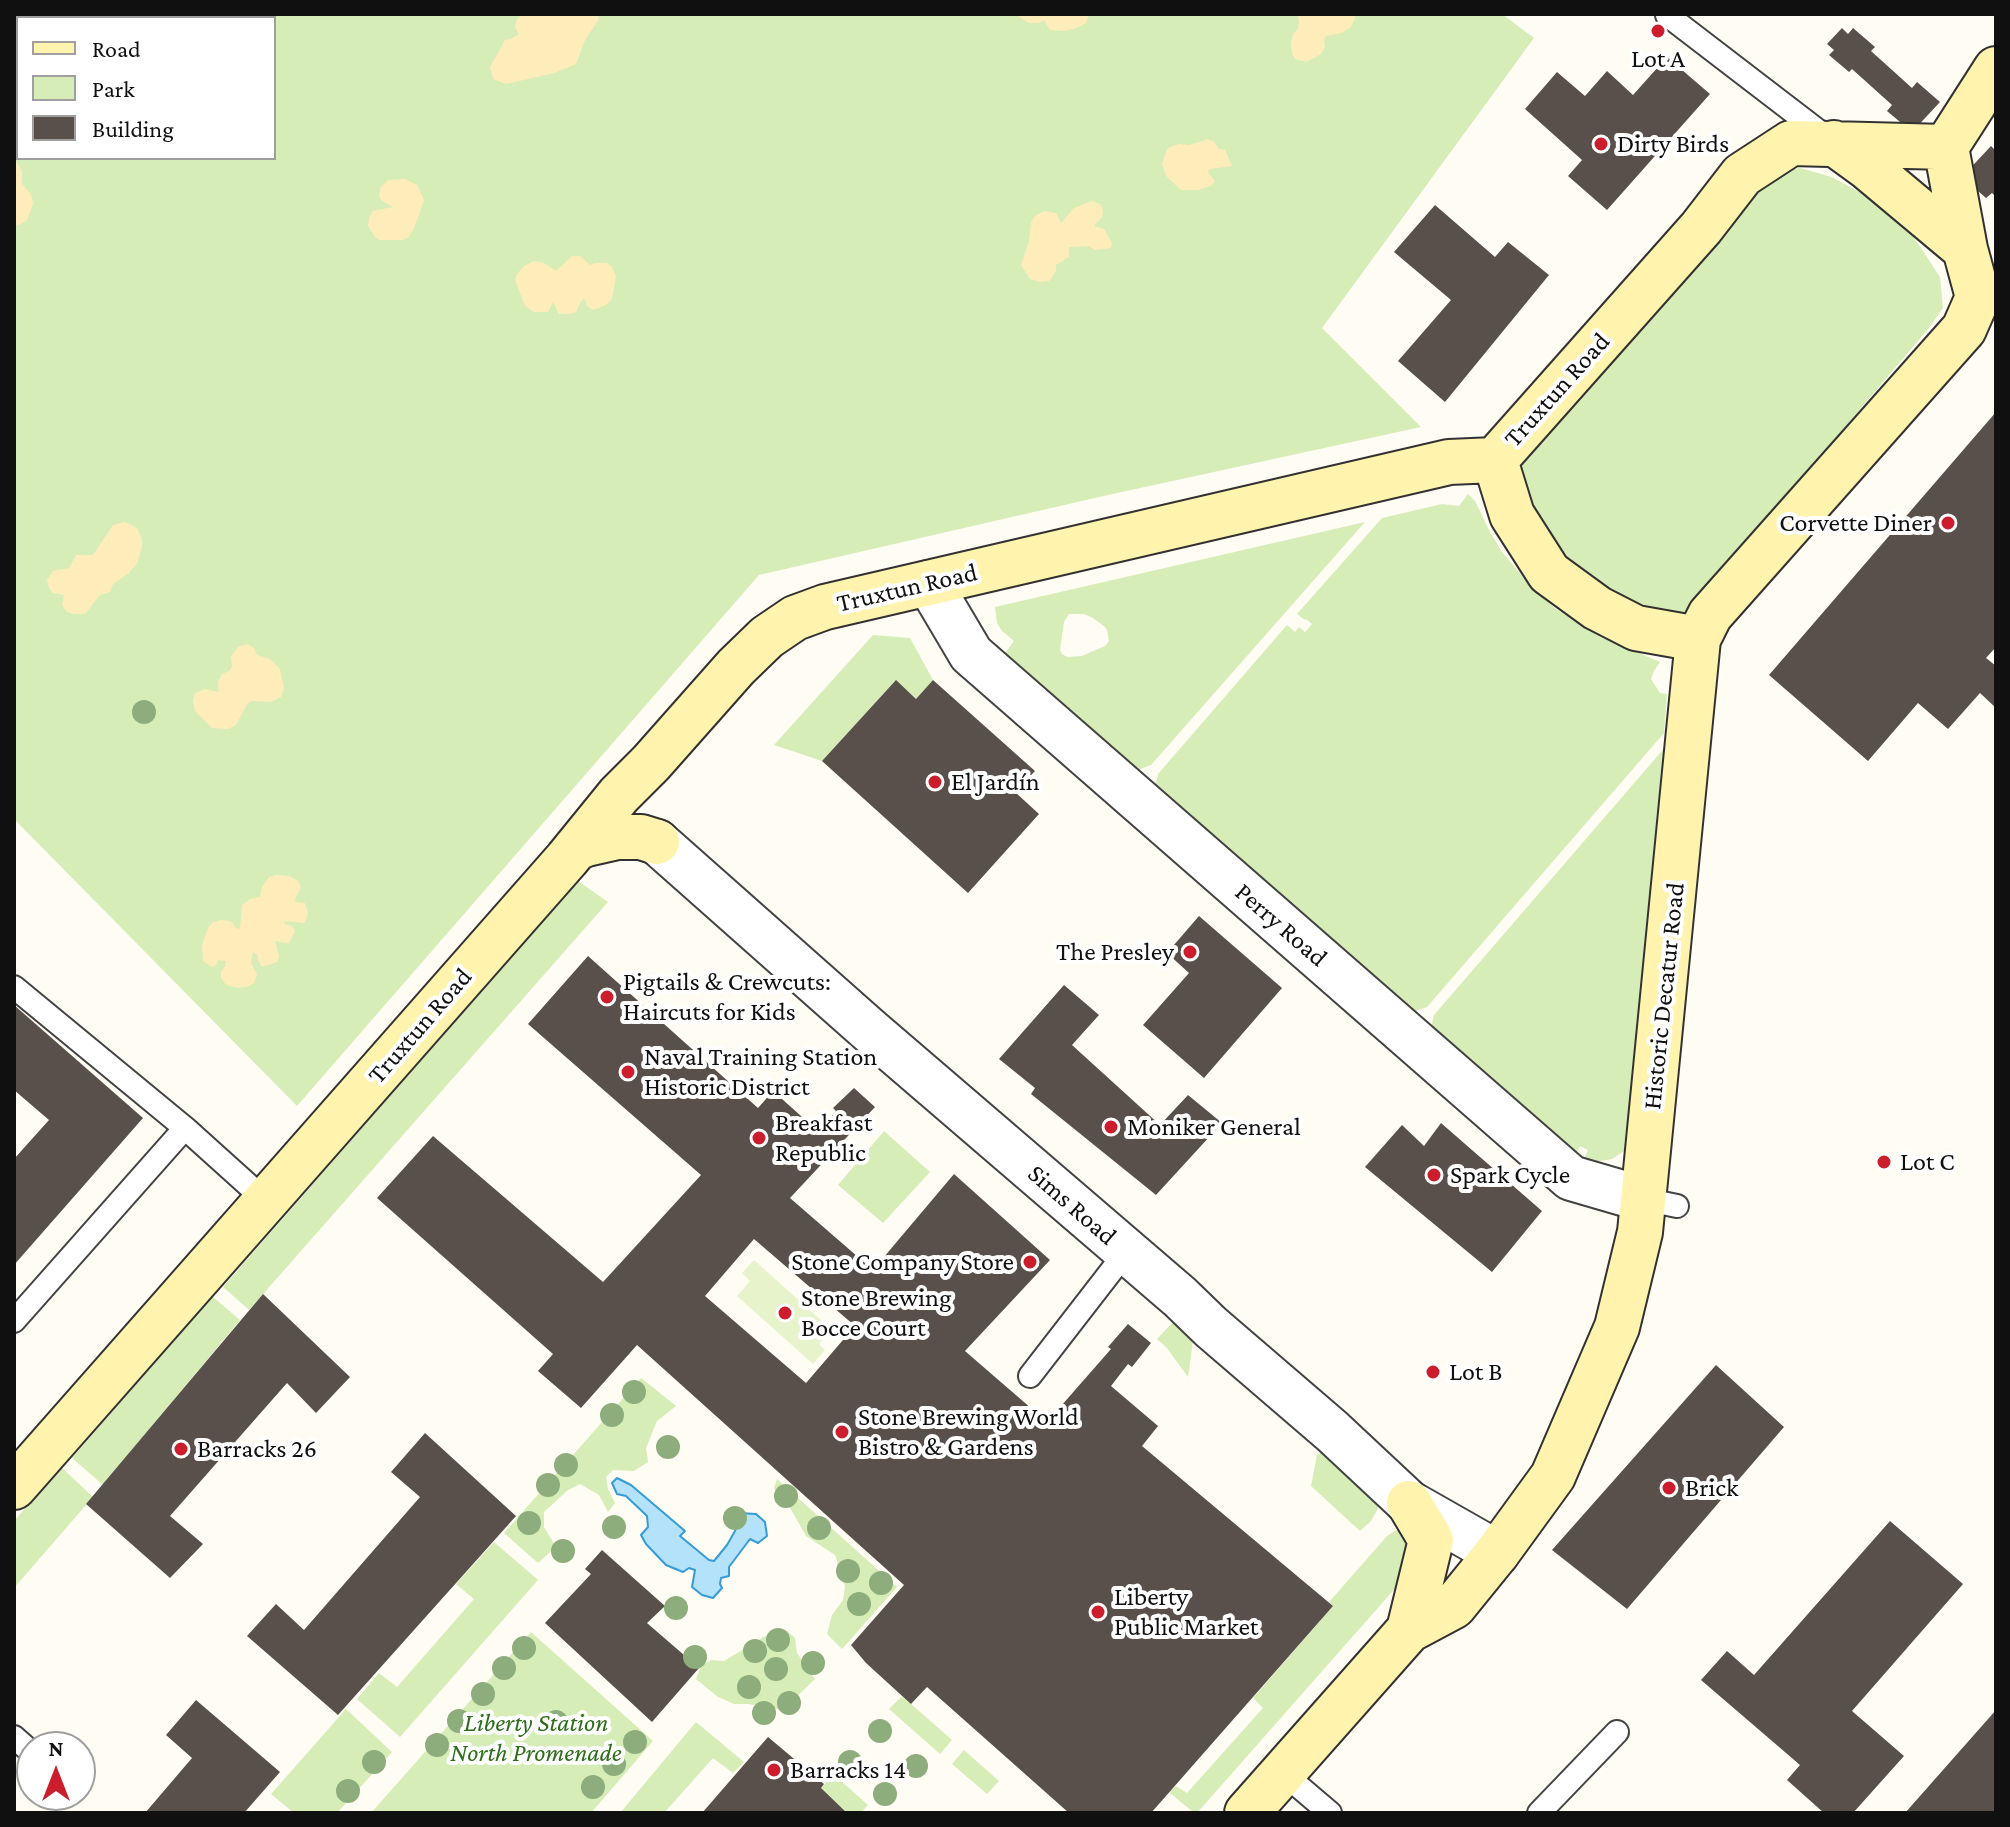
<!DOCTYPE html>
<html>
<head>
<meta charset="utf-8">
<style>
  body { margin:0 }
  #map { position:relative; width:2010px; height:1827px; overflow:hidden; background:#fffcf3; font-family:"Crimson Pro",serif }
  canvas { display:block }
  .frame { position:absolute; inset:0; border:16px solid #101010; pointer-events:none }
  .legend { position:absolute; left:16px; top:16px; width:260px; height:144px; box-sizing:border-box; background:#fff; border:2px solid #9f9f9f; margin:0; padding:10px 14px; list-style:none; font-size:24px; color:#101010 }
  .legend li { display:flex; align-items:center; gap:16px; height:40px }
  .legend b { width:40px; border:2px solid #9f9f9f }
  .north { position:absolute; left:16px; top:1731px; width:80px; height:80px; box-sizing:border-box; background:#fff; border:2px solid #9f9f9f; border-radius:50%; rotate:0deg; font-size:22px; font-weight:700; line-height:32px; text-align:center; color:#101010 }
  .north::after { content:''; display:block; margin:auto; width:28px; height:36px; background:#cb1d2b; clip-path:polygon(50% 0,100% 100%,50% 72%,0 100%) }
</style>
</head>
<body>
<div id="map">
<canvas width="2010" height="1827"></canvas>
<div class="frame"></div>
<ul class="legend">
<li><b style="height:10px;background:#fff3ae"></b>Road</li>
<li><b style="height:22px;background:#d6edb8"></b>Park</li>
<li><b style="height:22px;background:#59504b"></b>Building</li>
</ul>
<div class="north">N</div>
</div>
<script>
const g = document.querySelector('canvas').getContext('2d');
g.lineJoin = 'round';
function paint(path, color) {
  g.fillStyle = color;
  g.fill(path, 'evenodd');
}
function toPath(rows) {
  const path = new Path2D();
  for (const r of rows) {
    path.moveTo(r[0], r[1]);
    for (let i = 2; i < r.length; i += 2) path.lineTo(r[i], r[i + 1]);
  }
  return path;
}
function trace(path, color, width, dash) {
  g.strokeStyle = color;
  g.lineWidth = width;
  g.lineCap = dash ? 'butt' : 'round';
  g.setLineDash(dash || []);
  g.stroke(path);
}
function label(font, color, halo, rows, align = 'center') {
  g.font = font + ' "Crimson Pro",serif';
  g.lineWidth = 8;
  g.setLineDash([]);
  g.textBaseline = 'middle';
  g.strokeStyle = halo;
  g.fillStyle = color;
  for (const [text, x, y, turn = 0] of rows) {
    g.save();
    g.translate(x, y);
    g.rotate((+turn || 0) * Math.PI / 180);
    g.textAlign = isNaN(turn) ? turn : align;
    if (halo) g.strokeText(text, 0, 0);
    g.fillText(text, 0, 0);
    g.restore();
  }
}
const green = toPath([
  [14,14,1502,14,1534,38,1322,328,1421,427,1108,495,759,575,297,1106,14,819],
  [18,18,274,18,274,158,18,158],
  [1800,168,1832,177,1865,195,1886,209,1907,227,1940,277,1943,308,1929,328,1684,616,1648,609,1616,596,1580,574,1548,541,1529,514,1519,469,1764,186,1777,173],
  [1468,494,1475,501,1490,532,1502,552,1535,591,1556,609,1601,637,1660,662,1654,671,1651,679,1660,693,1667,694,1664,733,1427,1007,1409,1013,1155,790,1158,774,1287,625,1295,632,1299,627,1305,632,1312,624,1306,619,1305,620,1297,614,1382,518,1442,504,1459,506],
  [1365,522,1151,765,1133,772,1003,656,1014,641,1002,631,997,623,995,607],
  [1069,614,1084,614,1093,618,1105,627,1107,630,1109,641,1105,646,1082,656,1067,657,1062,654,1060,650,1064,622],
  [873,635,910,638,933,680,916,699,895,681,822,761,774,745],
  [1673,738,1627,1149,1612,1159,1594,1162,1584,1159,1588,1150,1580,1146,1576,1154,1430,1033,1434,1015],
  [578,881,608,902,249,1310,223,1287],
  [884,1131,930,1172,883,1223,838,1185],
  [212,1296,240,1320,103,1485,72,1458],
  [1173,1322,1193,1341,1188,1377,1166,1347,1157,1339],
  [641,1378,676,1406,657,1421,646,1448,648,1462,634,1471,613,1470,606,1477,608,1489,615,1503,608,1512,599,1495,580,1484,568,1490,544,1512,544,1527,556,1547,538,1563,504,1533],
  [1322,1452,1381,1503,1371,1521,1360,1531,1311,1486,1317,1455],
  [61,1467,93,1497,14,1588,14,1521],
  [777,1479,897,1587,842,1649,827,1634,832,1615,843,1600,845,1586,835,1555,806,1536,789,1506,774,1488],
  [1405,1525,1410,1529,1406,1576,1197,1813,1194,1813,1169,1792,1176,1786,1187,1793,1263,1708,1253,1698,1333,1606,1329,1602,1387,1536],
  [494,1542,538,1580,400,1737,357,1699,379,1673,397,1687,474,1599,456,1584],
  [777,1629,786,1630,795,1638,797,1653,815,1679,783,1710,748,1704,734,1704,718,1697,696,1679,701,1666,711,1660,724,1661],
  [531,1632,653,1741,591,1813,371,1813],
  [902,1696,952,1740,940,1754,889,1709],
  [346,1709,392,1752,337,1813,294,1813,271,1794],
  [696,1722,744,1762,733,1773,713,1758,664,1813,620,1813],
  [964,1750,999,1781,987,1794,952,1764],
  [833,1774,868,1805,861,1813,847,1813,821,1788]
]);
const sand = toPath([
  [522,14,597,14,599,19,585,40,576,64,554,73,506,84,493,79,490,67,505,40,511,39,519,34,515,27,517,19],
  [1015,14,1089,14,1086,23,1074,29,1062,31,1050,30,1044,20,1040,23,1029,23],
  [1297,14,1354,14,1355,19,1350,28,1341,33,1326,36,1324,40,1325,47,1321,54,1306,62,1295,59,1292,53,1291,43,1293,34,1298,29,1299,21],
  [1208,139,1214,142,1219,149,1225,150,1232,166,1209,169,1208,173,1215,181,1211,186,1198,190,1181,190,1167,177,1162,165,1165,154,1168,148,1179,144,1189,145],
  [14,158,22,171,22,184,30,193,33,203,27,220,21,224,16,225,14,224],
  [405,179,417,185,424,200,414,228,409,237,402,240,379,240,375,237,368,226,369,218,373,211,393,207,381,200,379,195,380,188,388,180],
  [1092,201,1100,204,1103,210,1102,217,1094,226,1104,229,1112,243,1111,248,1095,250,1089,246,1069,247,1069,257,1056,265,1056,271,1049,281,1041,282,1030,279,1021,265,1029,241,1031,222,1035,216,1044,211,1056,213,1061,223,1074,208],
  [572,256,580,256,590,265,596,263,607,263,612,267,616,276,612,299,606,305,593,310,587,306,586,301,583,299,580,303,576,312,570,314,559,314,553,302,548,312,534,312,525,306,515,280,517,274,524,266,534,261,544,263,556,271],
  [125,522,137,528,142,539,142,547,137,563,129,573,113,584,110,592,100,595,85,614,73,614,67,612,62,605,64,595,53,593,49,588,47,580,53,571,69,568,76,555,93,555,113,525],
  [248,644,254,648,257,655,270,659,280,669,284,688,281,697,271,702,252,701,247,704,236,725,228,729,212,728,195,711,193,701,195,693,205,689,219,692,218,681,222,674,229,671,232,667,231,656,238,647],
  [276,875,289,876,298,881,301,887,295,899,296,902,305,903,308,913,307,917,304,923,284,921,285,924,292,926,295,931,289,943,275,941,279,957,277,962,262,967,258,960,257,954,253,952,251,963,257,974,254,983,247,987,238,988,226,985,221,978,221,972,225,966,226,961,218,960,216,965,212,967,203,961,202,945,208,928,213,922,221,920,229,921,233,923,236,928,240,929,242,905,250,899,260,897,262,887,269,877]
]);
const pitch = toPath([
  [754,1260,832,1330,819,1344,825,1350,813,1364,737,1296,750,1281,742,1273]
]);
const water = toPath([
  [617,1478,631,1485,685,1531,680,1536,709,1560,714,1561,727,1545,735,1531,739,1513,756,1514,765,1522,767,1536,758,1543,750,1539,729,1567,729,1576,721,1578,720,1584,722,1588,713,1598,702,1595,692,1587,695,1570,689,1568,683,1572,666,1565,646,1544,641,1535,648,1527,647,1516,626,1496,617,1494,612,1483,617,1478]
]);
const building = toPath([
  [1842,28,1848,34,1853,28,1875,47,1871,51,1912,88,1917,82,1940,102,1912,132,1887,111,1892,105,1852,69,1849,72,1829,55,1834,50,1827,44],
  [1667,57,1710,94,1607,210,1568,176,1582,160,1525,109,1557,72,1585,96,1607,71,1633,95],
  [1991,146,1996,151,1996,197,1992,193,1986,198,1962,177],
  [1435,205,1495,257,1508,242,1549,275,1445,402,1398,361,1451,300,1394,252],
  [1996,412,1996,647,1986,658,1996,666,1996,708,1980,693,1948,729,1918,703,1868,761,1769,675],
  [896,680,916,699,933,680,1035,771,1015,792,1039,814,968,893,822,761],
  [1199,916,1282,988,1204,1078,1143,1025,1189,973,1167,953],
  [588,956,758,1108,773,1091,819,1132,836,1111,833,1108,854,1088,875,1107,790,1198,873,1270,954,1174,1050,1260,965,1351,1047,1422,1111,1349,1108,1347,1128,1324,1151,1343,1132,1367,1128,1364,1111,1386,1158,1426,1142,1446,1333,1606,1151,1813,1069,1813,927,1687,911,1704,866,1663,851,1645,904,1585,637,1345,581,1408,538,1371,553,1354,377,1198,433,1136,603,1282,701,1175,528,1024],
  [754,1239,855,1326,806,1383,705,1296],
  [1064,985,1099,1015,1072,1045,1160,1125,1188,1095,1222,1123,1156,1195,1031,1094,1035,1088,999,1059],
  [14,1005,143,1118,14,1265,14,1159,49,1120,14,1090],
  [1441,1123,1542,1211,1492,1272,1365,1167,1402,1125,1424,1146],
  [263,1294,350,1377,316,1413,287,1383,170,1516,203,1544,170,1578,86,1504],
  [1716,1365,1784,1427,1627,1609,1552,1550],
  [425,1433,516,1516,338,1715,247,1636,276,1604,304,1630,420,1497,391,1472],
  [1890,1521,1963,1584,1852,1711,1904,1756,1853,1813,1824,1813,1787,1780,1800,1765,1701,1680,1727,1651,1754,1675],
  [602,1550,665,1606,647,1623,699,1668,652,1722,545,1623,591,1574,585,1569],
  [196,1700,280,1772,244,1813,145,1813,192,1758,166,1735],
  [1996,1710,1996,1813,1905,1813],
  [768,1737,824,1784,821,1788,847,1813,702,1813]
]);
const lane = toPath([
  [1667,15,1830,140],
  [14,987,185,1128,14,1321],
  [185,1128,266,1201],
  [1643,1199,1677,1206],
  [1030,1376,1126,1252],
  [14,1737,32,1753],
  [1283,1773,1330,1813],
  [1539,1813,1617,1732]
]);
const street = toPath([
  [929,583,971,654,1571,1178,1643,1199],
  [657,842,868,1029,1180,1297,1211,1327,1332,1431,1409,1503,1497,1553]
]);
const secondary = toPath([
  [1834,143,1867,167,1965,249],
  [1946,147,1996,69],
  [1495,460,1512,515,1549,573,1597,608,1636,628,1698,639],
  [575,849,586,844,617,837,641,837,657,842],
  [14,1487,567,859,619,795,651,763,736,667,767,637,795,618,825,607,1449,462,1495,460,1701,228,1742,175,1791,143,1946,147],
  [1409,1630,1431,1540,1409,1503],
  [1247,1813,1409,1630,1454,1606,1497,1553,1553,1476,1617,1327,1640,1232,1698,639,1710,615,1964,329,1978,297,1965,249,1946,147]
]);
const trees = [
  [144,712],
  [634,1392],
  [612,1415],
  [668,1447],
  [566,1465],
  [548,1485],
  [786,1496],
  [735,1518],
  [529,1523],
  [614,1527],
  [819,1528],
  [563,1551],
  [848,1571],
  [881,1583],
  [859,1604],
  [676,1608],
  [778,1640],
  [524,1648],
  [755,1651],
  [695,1657],
  [813,1663],
  [504,1668],
  [776,1669],
  [749,1687],
  [483,1694],
  [789,1703],
  [764,1713],
  [459,1721],
  [556,1722],
  [880,1731],
  [635,1742],
  [437,1745],
  [374,1762],
  [850,1762],
  [614,1764],
  [916,1766],
  [593,1787],
  [348,1791],
  [885,1794]
];
const markers = [
  [1658,31,8,"#cb1d2b"],
  [1601,144,8,"#cb1d2b"],
  [1948,523,8,"#cb1d2b"],
  [935,782,8,"#cb1d2b"],
  [1190,952,8,"#cb1d2b"],
  [607,997,8,"#cb1d2b"],
  [628,1072,8,"#cb1d2b"],
  [1111,1127,8,"#cb1d2b"],
  [759,1138,8,"#cb1d2b"],
  [1884,1162,8,"#cb1d2b"],
  [1434,1175,8,"#cb1d2b"],
  [1030,1262,8,"#cb1d2b"],
  [785,1313,8,"#cb1d2b"],
  [1433,1372,8,"#cb1d2b"],
  [842,1432,8,"#cb1d2b"],
  [181,1449,8,"#cb1d2b"],
  [1669,1488,8,"#cb1d2b"],
  [1098,1612,8,"#cb1d2b"],
  [774,1770,8,"#cb1d2b"]
];
const poiNames = [
  ["Lot A",1658,59,"center"],
  ["Dirty Birds",1617,144],
  ["Corvette Diner",1932,523,"right"],
  ["El Jardín",951,782],
  ["The Presley",1174,952,"right"],
  ["Pigtails & Crewcuts:",623,982],
  ["Haircuts for Kids",623,1012],
  ["Naval Training Station",644,1057],
  ["Historic District",644,1087],
  ["Breakfast",775,1123],
  ["Republic",775,1153],
  ["Moniker General",1127,1127],
  ["Lot C",1900,1162],
  ["Spark Cycle",1450,1175],
  ["Stone Company Store",1014,1262,"right"],
  ["Stone Brewing",801,1298],
  ["Bocce Court",801,1328],
  ["Lot B",1449,1372],
  ["Stone Brewing World",858,1417],
  ["Bistro & Gardens",858,1447],
  ["Barracks 26",197,1449],
  ["Brick",1685,1488],
  ["Liberty",1114,1597],
  ["Public Market",1114,1627],
  ["Barracks 14",790,1770]
];
const streetNames = [
  ["Truxtun Road",1557,390,-48],
  ["Truxtun Road",907,588,-13],
  ["Perry Road",1281,925,41],
  ["Historic Decatur Road",1664,996,-84],
  ["Truxtun Road",420,1026,-49],
  ["Sims Road",1072,1205,41]
];
const parkNames = [
  ["Liberty Station",536,1723],
  ["North Promenade",536,1753]
];
paint(green, '#d6edb8');
paint(sand, '#feedbb');
paint(pitch, '#e7f4cb');
paint(water, '#b3e2fa');
trace(water, '#359cd7', 2);
paint(building, '#59504b');
trace(lane, '#434343', 26);
trace(street, '#434343', 48);
trace(secondary, '#323232', 48);
trace(lane, '#fff', 22);
trace(street, '#fff', 44);
trace(secondary, '#fff3ae', 44);
g.fillStyle = '#8dad7c';
for (const [x, y] of trees) {
  g.beginPath();
  g.arc(x, y, 12, 0, 2 * Math.PI);
  g.fill();
}
for (const [x, y, r, color] of markers) {
  const dot = new Path2D();
  dot.arc(x, y, r, 0, 2 * Math.PI);
  g.fillStyle = color;
  g.fill(dot);
  trace(dot, '#fff', 3);
}
label('26px', '#101010', '#fff', poiNames, 'left');
label('26px', '#101010', '#fff', streetNames);
label('italic 26px', '#2f6d1a', '#fff', parkNames);
</script>
</body>
</html>
